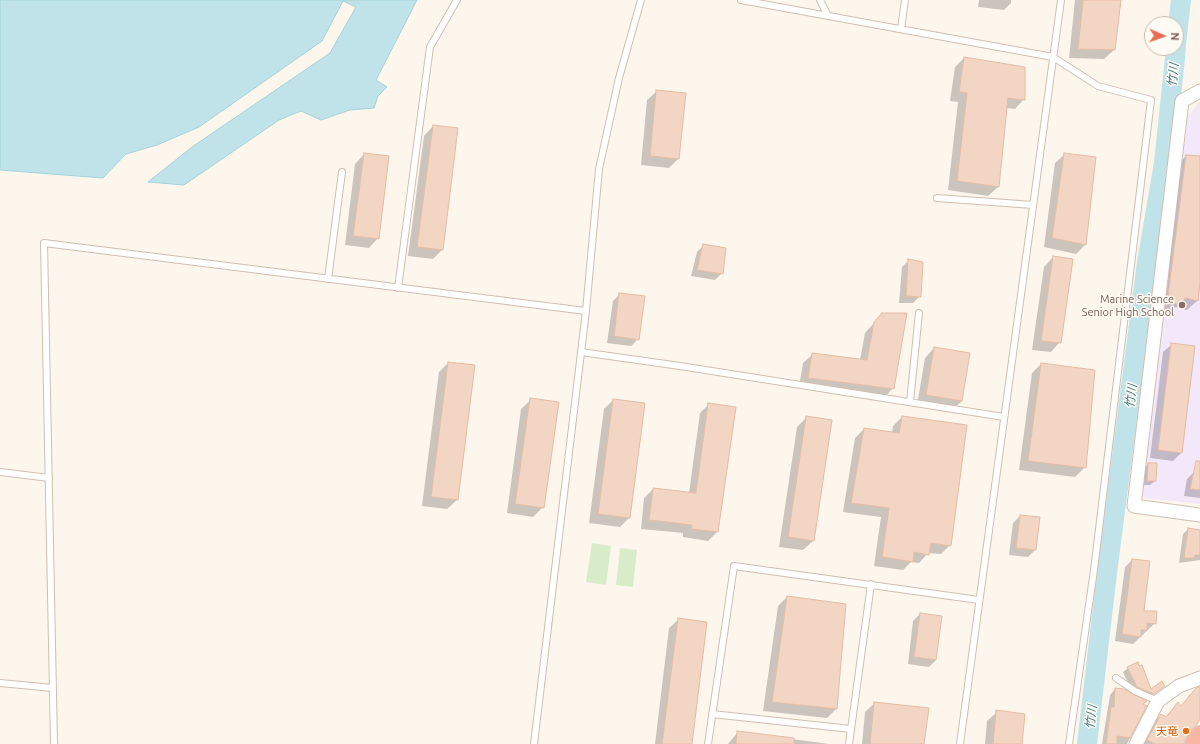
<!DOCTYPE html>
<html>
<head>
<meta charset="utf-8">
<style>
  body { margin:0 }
  #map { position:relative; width:1200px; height:744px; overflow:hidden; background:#fdf6ec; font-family:Ubuntu,sans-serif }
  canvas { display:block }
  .north { position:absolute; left:1144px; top:16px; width:40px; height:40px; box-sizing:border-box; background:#fffaf3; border:1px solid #cabbb1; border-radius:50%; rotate:92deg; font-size:11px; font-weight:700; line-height:16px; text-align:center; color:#7a5c4d }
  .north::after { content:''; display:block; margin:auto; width:14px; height:18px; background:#e76f51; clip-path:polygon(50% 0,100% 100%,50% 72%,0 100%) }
</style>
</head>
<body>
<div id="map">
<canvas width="1200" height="744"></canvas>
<div class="north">N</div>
</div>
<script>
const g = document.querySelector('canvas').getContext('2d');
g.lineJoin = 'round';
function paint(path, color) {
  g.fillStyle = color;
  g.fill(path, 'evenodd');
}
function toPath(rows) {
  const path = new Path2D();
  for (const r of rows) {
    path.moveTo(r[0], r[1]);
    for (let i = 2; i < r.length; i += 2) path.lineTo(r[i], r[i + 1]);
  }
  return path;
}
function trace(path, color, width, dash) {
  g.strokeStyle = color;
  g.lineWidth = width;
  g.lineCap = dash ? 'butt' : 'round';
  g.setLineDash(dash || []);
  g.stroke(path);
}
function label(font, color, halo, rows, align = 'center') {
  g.font = font + ' Ubuntu,"Noto Sans JP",sans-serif';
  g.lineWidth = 3;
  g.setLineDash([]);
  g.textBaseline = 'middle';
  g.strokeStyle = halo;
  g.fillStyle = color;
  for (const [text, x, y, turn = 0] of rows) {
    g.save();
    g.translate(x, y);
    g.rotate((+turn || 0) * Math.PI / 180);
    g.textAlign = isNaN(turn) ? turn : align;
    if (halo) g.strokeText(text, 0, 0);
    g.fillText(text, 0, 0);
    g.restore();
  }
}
const education = toPath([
  [1200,101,1200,504,1145,498,1141,493,1187,117]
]);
const green = toPath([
  [592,543,611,546,606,585,586,582],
  [620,548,637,550,633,587,616,585]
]);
const water = toPath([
  [0,0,417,0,376,80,387,87,378,96,374,108,350,110,321,120,301,111,279,120,184,185,148,182,192,147,330,53,356,7,343,1,322,41,199,127,157,145,126,154,103,178,0,170,0,0]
]);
const shadow = toPath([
  [979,0,1011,0,1011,3,1004,10,978,7],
  [1075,0,1120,0,1114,50,1104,59,1069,58],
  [964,58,1024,99,1015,109,1006,108,998,187,988,196,948,190,958,102,950,101,955,67],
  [657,91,678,159,669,168,641,165,647,100],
  [433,126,457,129,442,250,433,259,408,256,424,136],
  [364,154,378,238,369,248,345,245,355,164],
  [1065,154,1085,245,1076,254,1044,247,1055,163],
  [1186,156,1200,157,1200,275,1197,301,1187,310,1176,307,1168,313,1159,312,1177,165],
  [704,245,722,273,715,280,691,276,697,252],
  [1053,257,1060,342,1051,352,1032,350,1044,267],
  [909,260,920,296,913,303,899,303,902,267],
  [620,294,638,339,631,346,607,343,613,301],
  [882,314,893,388,884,398,799,387,803,363,813,354,860,360,865,333],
  [1172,344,1182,452,1173,461,1150,458,1163,352],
  [934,348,962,401,952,410,917,405,925,358],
  [448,363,457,500,447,509,422,506,439,372],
  [1041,364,1085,467,1075,477,1019,470,1032,373],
  [531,400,543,507,533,517,507,513,521,409],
  [613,400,644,404,629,518,620,527,589,523,604,409],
  [709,404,734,408,717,532,708,541,683,537,683,533,641,529,644,498,653,489,689,493,700,413],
  [902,417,950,545,941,554,928,553,919,563,911,562,903,570,874,566,881,517,843,512,855,438,864,429,892,433,893,426],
  [806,418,831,421,813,541,803,550,779,547,797,427],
  [1149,464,1155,481,1150,485,1143,485,1144,468],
  [1194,472,1200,472,1200,498,1184,496,1187,479],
  [1020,516,1035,550,1028,557,1009,555,1013,523],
  [1188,529,1200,531,1200,560,1179,563,1183,534],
  [1132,560,1143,612,1155,623,1133,644,1115,641,1125,567],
  [787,597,845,605,836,709,827,718,763,711,778,606],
  [920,614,936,660,929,667,908,664,913,621],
  [679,619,691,744,655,744,669,628],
  [1128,668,1150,690,1164,686,1148,698,1132,691,1123,672],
  [1200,687,1200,717,1188,732,1183,744,1143,744,1156,720,1161,715,1166,718,1181,707,1189,697,1188,696],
  [1115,689,1146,702,1143,704,1145,706,1127,744,1102,744,1110,695],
  [875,703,923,744,862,744,865,712],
  [997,712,1021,744,985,744,987,721],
  [738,732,829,744,728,744]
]);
const river = toPath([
  [1176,44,1181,0],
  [1087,744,1107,573,1147,262,1164,163,1176,48]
]);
const building = toPath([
  [1083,0,1121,0,1115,50,1078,49,1083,0],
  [964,57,1025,67,1025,100,1008,98,999,187,957,181,967,93,959,92,964,57],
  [656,90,686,93,679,159,650,156,656,90],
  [433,125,458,128,443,250,417,247,433,125],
  [364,153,389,156,379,239,353,236,364,153],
  [1064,153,1096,157,1086,245,1052,238,1064,153],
  [1186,155,1200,156,1200,283,1198,301,1186,298,1178,304,1167,303,1186,155],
  [703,244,726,248,723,274,697,270,703,244],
  [1053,256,1073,259,1061,343,1041,341,1053,256],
  [908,259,923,262,921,297,906,296,908,259],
  [619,293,645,296,639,340,614,336,619,293],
  [882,313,907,313,894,389,808,378,812,353,867,360,874,322,882,313],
  [1171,343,1195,346,1182,453,1158,450,1171,343],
  [934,347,970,353,962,401,926,395,934,347],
  [448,362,475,365,458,500,431,497,448,362],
  [1041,363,1095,370,1086,468,1028,461,1041,363],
  [530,398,559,402,544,508,515,504,530,398],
  [613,399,645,403,630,518,598,514,613,399],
  [708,403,736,407,718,532,691,529,692,525,649,520,653,488,696,493,708,403],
  [806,416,832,420,814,541,788,537,806,416],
  [902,416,967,425,951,546,931,543,929,555,914,552,913,562,882,557,889,508,851,503,864,428,899,433,902,416],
  [1196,461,1200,461,1200,490,1190,489,1196,461],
  [1148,463,1157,463,1156,481,1147,481,1148,463],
  [1020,515,1040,517,1036,550,1016,548,1020,515],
  [1188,528,1200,530,1200,555,1195,555,1194,558,1184,558,1188,528],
  [1132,559,1150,561,1144,611,1157,611,1156,624,1147,623,1147,630,1141,630,1141,637,1122,634,1132,559],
  [787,596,846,604,837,709,772,702,787,596],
  [920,613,942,616,936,660,914,657,920,613],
  [678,618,707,622,692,744,662,744,678,618],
  [1138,662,1139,666,1142,665,1151,689,1162,681,1165,686,1154,694,1137,687,1127,667,1138,662],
  [1200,687,1200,719,1196,726,1189,731,1184,744,1155,744,1147,740,1161,714,1166,717,1178,702,1181,706,1196,688,1200,687],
  [1115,688,1124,689,1147,701,1143,704,1147,706,1130,738,1117,736,1117,744,1106,744,1111,707,1114,707,1115,688],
  [874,702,929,708,924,744,870,744,874,702],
  [996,710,1025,714,1022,744,993,744,996,710],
  [737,731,794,738,794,744,736,744,737,731]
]);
const lane = toPath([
  [741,0,1053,57,1098,86,1151,100,1094,570,1069,744],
  [820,0,828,16],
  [901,29,905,0],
  [937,198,1033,205],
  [328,279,342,172],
  [398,288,430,47,457,0],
  [581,352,680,366,1004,417],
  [910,402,919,313],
  [0,472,49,478],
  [1116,678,1135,691,1158,701],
  [0,683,53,688],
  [712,714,851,729],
  [54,744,44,243,586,311],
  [534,744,586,311,599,169,619,78,641,0],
  [708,744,734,566,979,600],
  [849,744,871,584],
  [960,744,1061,0]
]);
const street = toPath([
  [1200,91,1182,101,1134,506,1200,515],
  [1136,744,1158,701,1179,686,1200,678]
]);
const highway = toPath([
  [1196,744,1200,737]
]);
const markers = [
  [1182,305,4,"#8d6e63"],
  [1186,731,4,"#e8710a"]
];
const educationNames = [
  ["Marine Science",1174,299],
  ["Senior High School",1174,312]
];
const foodNames = [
  ["天竜",1178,731]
];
const waterNames = [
  ["竹川",1173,75,-84],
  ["竹川",1131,396,-83],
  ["竹川",1091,717,-83]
];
paint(education, '#f3e8fa');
paint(green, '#d8ecc9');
paint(water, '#bfe3e8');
trace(water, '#a5d3da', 1);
paint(shadow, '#0003');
trace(river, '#bfe3e8', 20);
paint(building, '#f3d5c3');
trace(building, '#e6bba3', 1);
trace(lane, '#d1beb0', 8);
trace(street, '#d1beb0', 15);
trace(highway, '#dad1cd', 24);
trace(lane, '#fff', 6);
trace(street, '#fff', 13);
trace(highway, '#f7b7a3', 22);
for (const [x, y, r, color] of markers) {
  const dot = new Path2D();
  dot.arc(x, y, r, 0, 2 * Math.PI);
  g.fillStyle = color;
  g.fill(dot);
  trace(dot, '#fffaf3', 1.5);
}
label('11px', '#785e54', '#fffaf3', educationNames, 'right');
label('11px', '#c56008', '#fffaf3', foodNames, 'right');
label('italic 12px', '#437c86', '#fffaf3', waterNames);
</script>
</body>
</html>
